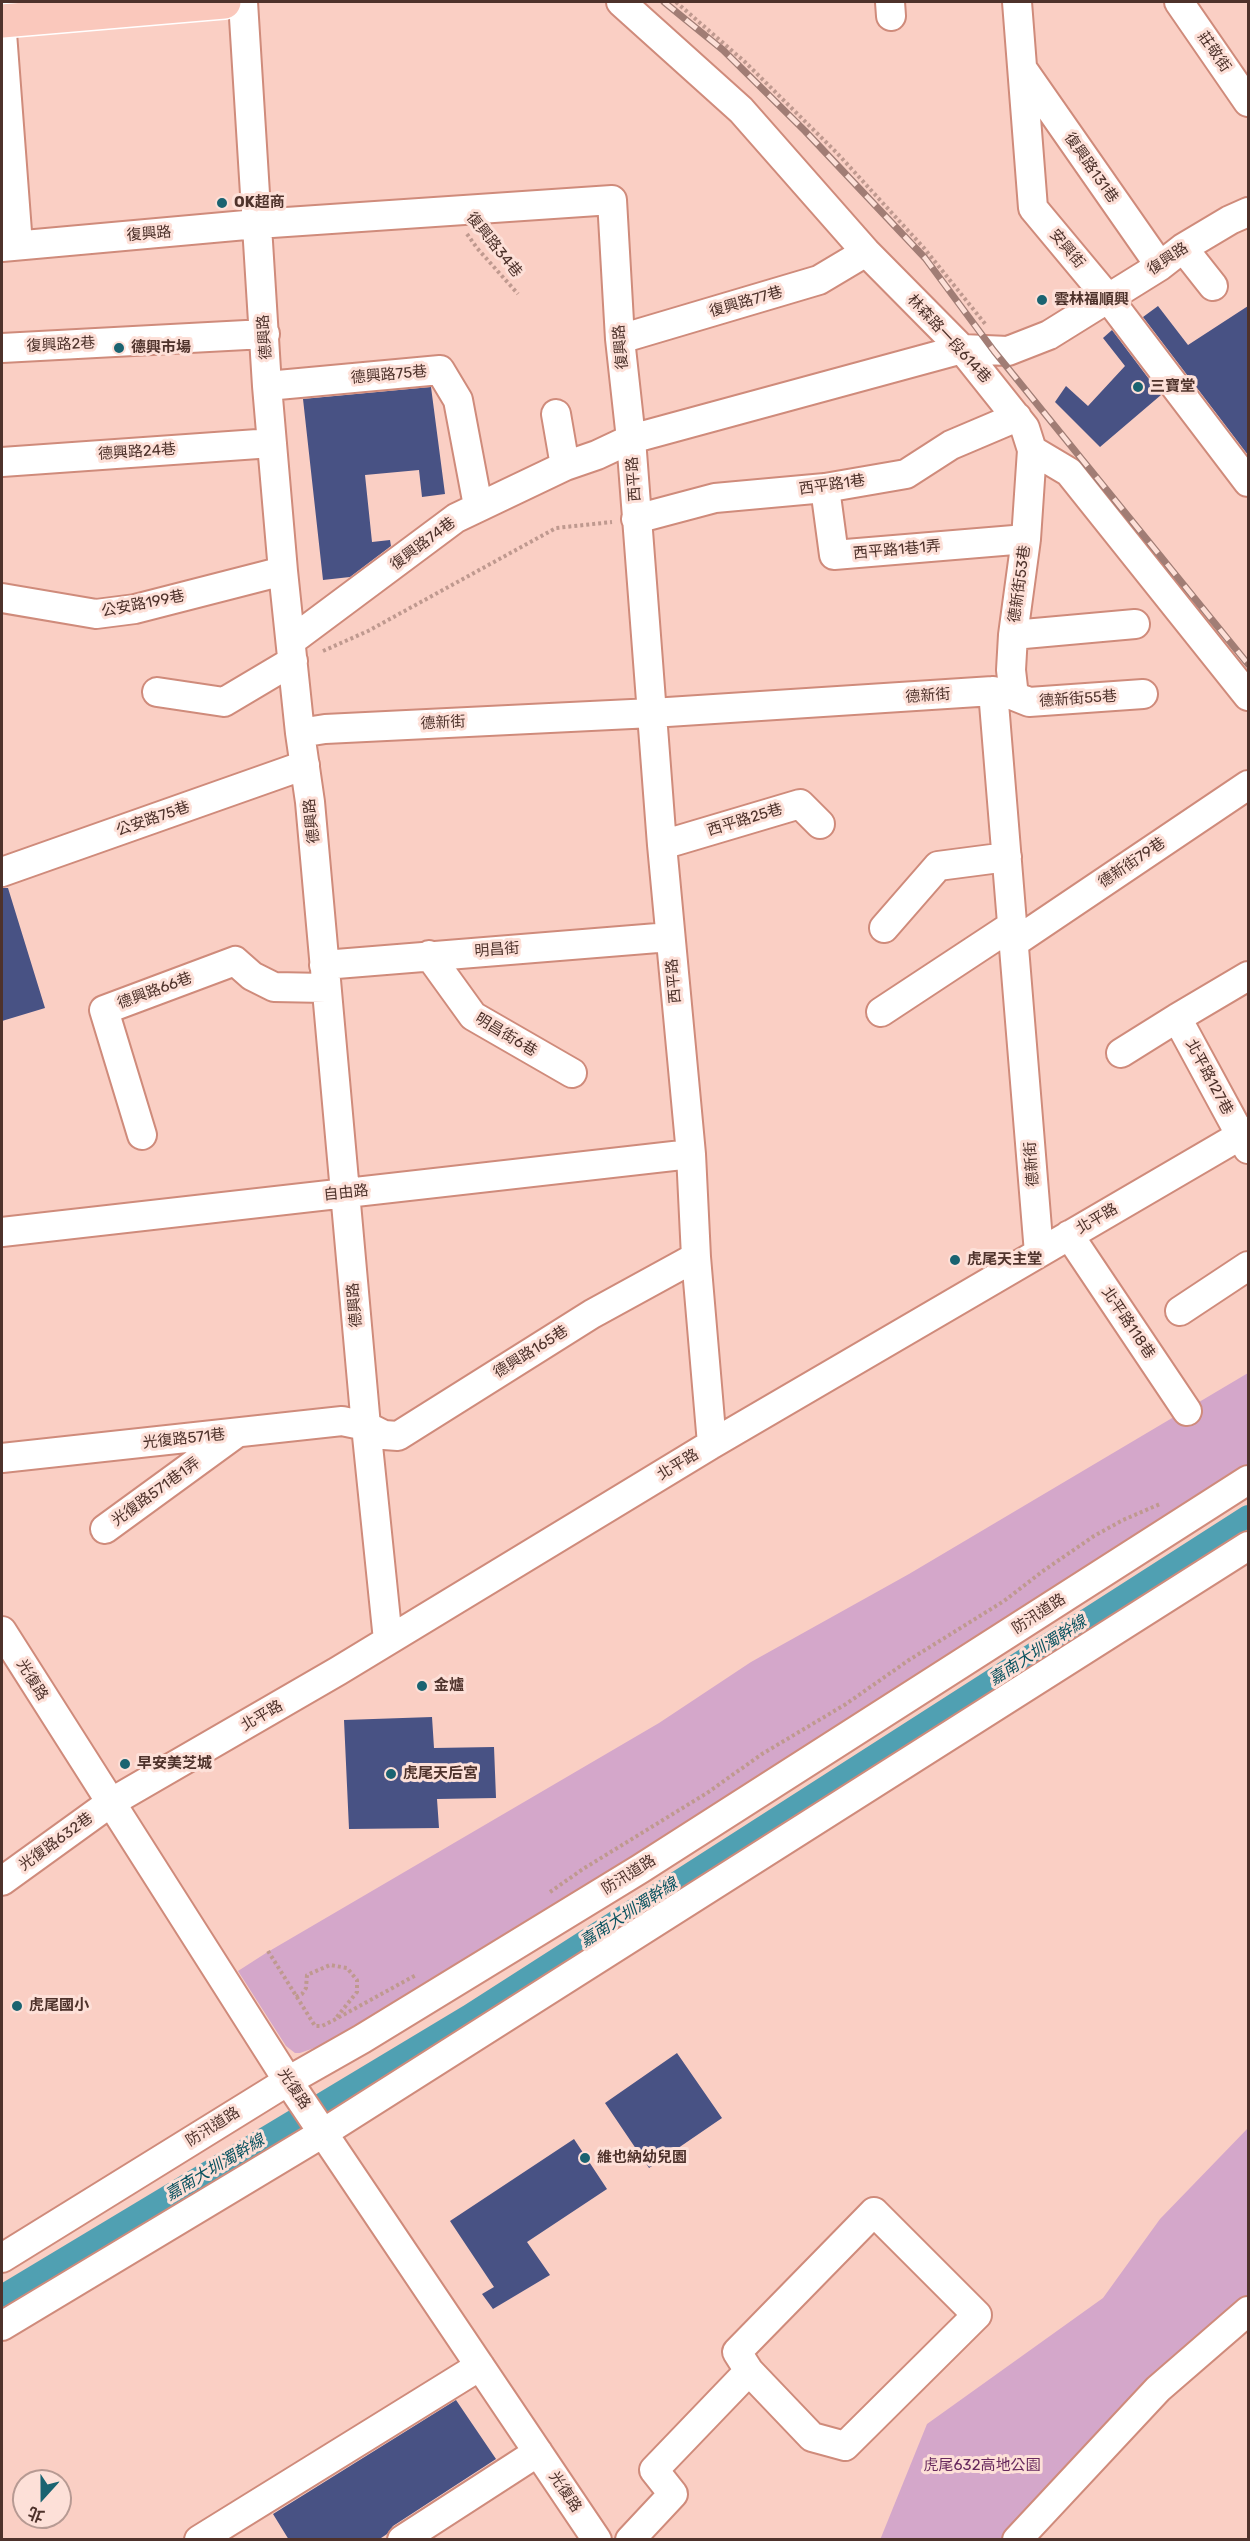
<!DOCTYPE html>
<html>
<head>
<meta charset="utf-8">
<style>
  body { margin:0 }
  #map { position:relative; width:1250px; height:2541px; overflow:hidden; background:#facfc4; font-family:Rubik,"Noto Sans TC",sans-serif }
  canvas { display:block }
  .frame { position:absolute; inset:0; border:3px solid #4e322b; pointer-events:none }
  .north { position:absolute; left:12px; top:2469px; width:60px; height:60px; box-sizing:border-box; background:#fde0d8; border:2px solid #b79a93; border-radius:50%; rotate:201deg; font-size:16px; font-weight:700; line-height:24px; text-align:center; color:#4e322b }
  .north::after { content:''; display:block; margin:auto; width:21px; height:27px; background:#1a6371; clip-path:polygon(50% 0,100% 100%,50% 72%,0 100%) }
</style>
</head>
<body>
<div id="map">
<canvas width="1250" height="2541"></canvas>
<div class="frame"></div>
<div class="north">北</div>
</div>
<script>
const g = document.querySelector('canvas').getContext('2d');
g.lineJoin = 'round';
function paint(path, color) {
  g.fillStyle = color;
  g.fill(path, 'evenodd');
}
function toPath(rows) {
  const path = new Path2D();
  for (const r of rows) {
    path.moveTo(r[0], r[1]);
    for (let i = 2; i < r.length; i += 2) path.lineTo(r[i], r[i + 1]);
  }
  return path;
}
function trace(path, color, width, dash) {
  g.strokeStyle = color;
  g.lineWidth = width;
  g.lineCap = dash ? 'butt' : 'round';
  g.setLineDash(dash || []);
  g.stroke(path);
}
function label(font, color, halo, rows, align = 'center') {
  g.font = font + ' Rubik,"Noto Sans TC",sans-serif';
  g.lineWidth = 6;
  g.setLineDash([]);
  g.textBaseline = 'middle';
  g.strokeStyle = halo;
  g.fillStyle = color;
  for (const [text, x, y, turn = 0] of rows) {
    g.save();
    g.translate(x, y);
    g.rotate((+turn || 0) * Math.PI / 180);
    g.textAlign = isNaN(turn) ? turn : align;
    if (halo) g.strokeText(text, 0, 0);
    g.fillText(text, 0, 0);
    g.restore();
  }
}
const green = toPath([
  [1248,1373,1248,1468,753,1783,334,2041,300,2053,295,2053,286,2046,238,1971,266,1953,659,1723,751,1662,909,1574],
  [1248,2128,1248,2299,1005,2539,880,2540,927,2424,1103,2298,1160,2219]
]);
const canal = toPath([
  [2,2296,468,2016,1248,1516]
]);
const building = toPath([
  [1158,306,1188,345,1248,306,1248,455,1143,317],
  [1112,330,1161,395,1100,447,1055,402,1066,386,1088,406,1125,366,1103,338],
  [431,387,445,494,422,497,419,470,365,475,372,542,390,540,391,546,350,577,323,580,303,399],
  [2,888,8,888,45,1008,2,1021],
  [432,1717,434,1748,494,1747,496,1798,437,1799,439,1828,349,1829,344,1720],
  [677,2053,722,2118,649,2168,605,2103],
  [574,2139,607,2189,527,2242,550,2275,493,2309,482,2294,494,2287,450,2221],
  [456,2400,496,2459,393,2526,387,2534,378,2540,289,2540,273,2514]
]);
const path = toPath([
  [676,2,745,62,837,153,924,248,986,325],
  [467,234,477,248,518,294],
  [323,651,368,631,556,528,612,522],
  [550,1892,583,1869,707,1793,762,1754,846,1704,909,1660,1004,1601,1043,1571,1094,1536,1123,1520,1160,1504],
  [268,1951,315,2026,322,2026,334,2020,416,1975],
  [296,1997,302,1994,306,1988,307,1975,330,1965,347,1968,357,1980,357,1992,336,2018]
]);
const minor = toPath([
  [243,2,267,386,283,571,300,733,310,802,366,1426,388,1640],
  [621,2,741,110,866,252,962,349,1025,428,1032,450,1069,472,1248,696],
  [890,2,891,16],
  [1017,2,1033,208,1108,298,1248,482],
  [1179,2,1248,102],
  [2,33,18,245],
  [1024,71,1160,266],
  [2,247,257,224,612,200,620,339,631,439,662,845,691,1154,696,1257,712,1444],
  [1183,248,1213,286],
  [620,339,819,280,866,252],
  [2,348,265,334],
  [267,386,440,370,458,400,478,506],
  [556,414,565,466],
  [2,462,272,443],
  [825,488,834,555,1026,539],
  [636,519,715,498,825,488,906,474,951,445,1017,417],
  [2,598,96,614,135,609,283,571],
  [1013,635,1135,624],
  [291,641,456,518,565,466,597,455,631,439,962,349,1008,351,1049,335,1160,266,1183,248,1230,220,1248,212],
  [993,691,1039,1253],
  [157,692,224,702,293,661],
  [1014,696,1029,702,1143,694],
  [300,733,325,729,652,713,993,691,1014,696,1011,670,1013,635,1026,539,1032,450],
  [662,845,800,804,820,824],
  [2,872,305,765],
  [884,928,938,866,1007,857],
  [1015,942,1248,785],
  [429,955,473,1016,572,1073],
  [324,965,670,937],
  [1248,976,1177,1018,1248,1149],
  [881,1012,1013,925],
  [1121,1053,1177,1018],
  [142,1135,104,1010,235,961,252,976,274,987,326,988],
  [2,1232,691,1154],
  [1069,1235,1187,1411],
  [1180,1311,1248,1266],
  [2,1458,342,1421,366,1426,384,1435,398,1436,592,1314,696,1257],
  [105,1529,234,1435],
  [2,1631,288,2081,597,2540],
  [2,1881,110,1803,338,1671,712,1444,1248,1131],
  [874,2212,977,2315,845,2446,812,2437,749,2371,737,2352,874,2212],
  [2,2258,288,2081,362,2039,640,1869,1248,1480],
  [2,2326,323,2133,1248,1546],
  [199,2540,480,2366],
  [402,2540,538,2452],
  [630,2540,673,2494,654,2470,749,2371],
  [1017,2540,1158,2389,1248,2311]
]);
const major = toPath([
  [2,21,224,2]
]);
const rail = toPath([
  [664,2,723,50,805,131,925,258,994,351,1248,664]
]);
const markers = [
  [222,203,6,"#1a6371"],
  [1042,300,6,"#1a6371"],
  [119,348,6,"#1a6371"],
  [1138,387,6,"#1a6371"],
  [955,1260,6,"#1a6371"],
  [422,1686,6,"#1a6371"],
  [125,1764,6,"#1a6371"],
  [391,1774,6,"#1a6371"],
  [17,2006,6,"#1a6371"],
  [585,2158,6,"#1a6371"]
];
const streetNames = [
  ["莊敬街",1214,52,55],
  ["復興路131巷",1091,168,55],
  ["復興路",149,234,-5],
  ["復興路34巷",494,245,51],
  ["安興街",1067,249,50],
  ["復興路",1168,259,-34],
  ["復興路77巷",746,302,-16],
  ["德興路",265,337,-94],
  ["林森路一段614巷",949,339,47],
  ["復興路2巷",61,345,-3],
  ["復興路",621,347,-95],
  ["德興路75巷",389,375,-5],
  ["德興路24巷",137,452,-4],
  ["西平路",634,479,-94],
  ["西平路1巷",832,485,-8],
  ["復興路74巷",423,544,-37],
  ["西平路1巷1弄",897,550,-5],
  ["德新街53巷",1020,584,-82],
  ["公安路199巷",143,604,-11],
  ["德新街",928,696,-4],
  ["德新街55巷",1078,699,-4],
  ["德新街",443,723,-3],
  ["公安路75巷",153,819,-19],
  ["西平路25巷",745,820,-17],
  ["德興路",312,821,-96],
  ["德新街79巷",1132,863,-34],
  ["明昌街",497,950,-4],
  ["西平路",674,981,-95],
  ["德興路66巷",155,991,-20],
  ["明昌街6巷",506,1035,31],
  ["北平路127巷",1209,1077,62],
  ["德新街",1032,1164,-94],
  ["自由路",346,1193,-6],
  ["北平路",1097,1219,-30],
  ["德興路",355,1305,-95],
  ["北平路118巷",1128,1323,56],
  ["德興路165巷",531,1352,-32],
  ["光復路571巷",184,1439,-6],
  ["北平路",678,1465,-31],
  ["光復路571巷1弄",156,1492,-36],
  ["防汛道路",1039,1614,-33],
  ["光復路",32,1680,58],
  ["北平路",262,1716,-30],
  ["光復路632巷",56,1842,-36],
  ["防汛道路",629,1875,-32],
  ["光復路",294,2089,56],
  ["防汛道路",213,2127,-32],
  ["光復路",565,2492,56]
];
const poiNames = [
  ["OK超商",234,203],
  ["雲林福順興",1054,300],
  ["德興市場",131,348],
  ["三寶堂",1150,387],
  ["虎尾天主堂",967,1260],
  ["金爐",434,1686],
  ["早安美芝城",137,1764],
  ["虎尾天后宮",403,1774],
  ["虎尾國小",29,2006],
  ["維也納幼兒園",597,2158]
];
const parkNames = [
  ["虎尾632高地公園",982,2466]
];
const waterNames = [
  ["嘉南大圳濁幹線",1038,1651,-33],
  ["嘉南大圳濁幹線",629,1913,-33],
  ["嘉南大圳濁幹線",215,2168,-31]
];
paint(green, '#d4a7ca');
trace(canal, '#50a0b2', 22);
paint(building, '#485284');
trace(minor, '#cf8b7b', 32);
trace(major, '#fff', 36);
trace(path, '#bf998f', 4, [3, 3]);
trace(minor, '#fff', 28);
trace(major, '#fac8bc', 33);
trace(rail, '#a17d75', 7);
trace(rail, '#fde0d8', 4.5, [14]);
for (const [x, y, r, color] of markers) {
  const dot = new Path2D();
  dot.arc(x, y, r, 0, 2 * Math.PI);
  g.fillStyle = color;
  g.fill(dot);
  trace(dot, '#fde0d8', 2);
}
label('15px', '#4e322b', '#fde0d8', streetNames);
label('bold 15px', '#4e322b', '#fde0d8', poiNames, 'left');
label('15px', '#67295d', '#fde0d8', parkNames);
label('italic 16px', '#0b5360', '#fde0d8', waterNames);
</script>
</body>
</html>
